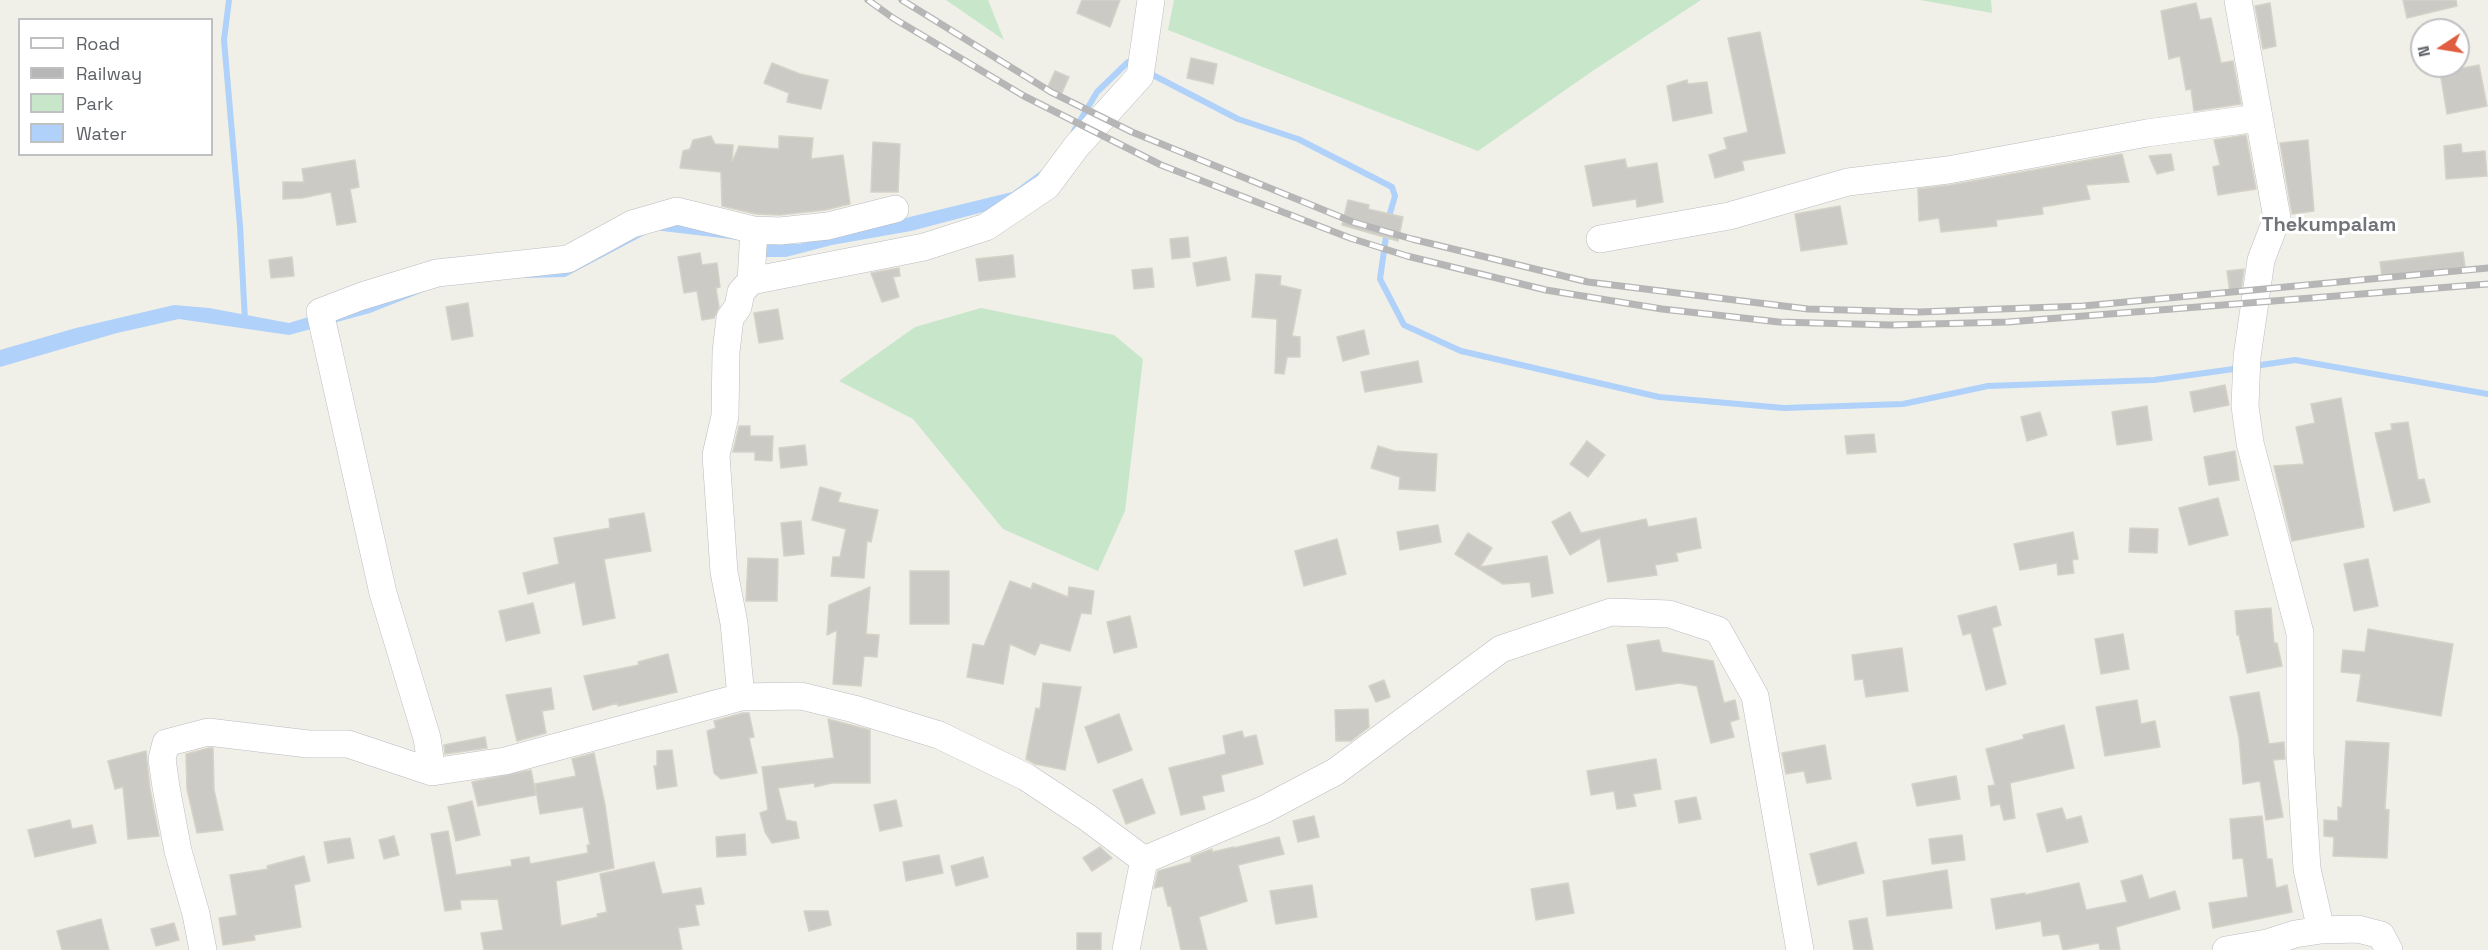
<!DOCTYPE html>
<html>
<head>
<meta charset="utf-8">
<style>
  body { margin:0 }
  #map { position:relative; width:2488px; height:950px; overflow:hidden; background:#f0f0e8; font-family:"Space Grotesk",sans-serif }
  canvas { display:block }
  .legend { position:absolute; left:18px; top:18px; width:195px; height:138px; box-sizing:border-box; background:#fff; border:2px solid #bfc0c2; margin:0; padding:8px 10px; list-style:none; font-size:18px; color:#5f6267 }
  .legend li { display:flex; align-items:center; gap:12px; height:30px }
  .legend b { width:30px; border:2px solid #bfc0c2 }
  .north { position:absolute; left:2410px; top:18px; width:60px; height:60px; box-sizing:border-box; background:#fff; border:2px solid #bfc0c2; border-radius:50%; rotate:258deg; font-size:16px; font-weight:700; line-height:24px; text-align:center; color:#5f6267 }
  .north::after { content:''; display:block; margin:auto; width:21px; height:27px; background:#e05d3f; clip-path:polygon(50% 0,100% 100%,50% 72%,0 100%) }
</style>
</head>
<body>
<div id="map">
<canvas width="2488" height="950"></canvas>
<ul class="legend">
<li><b style="height:8px;background:#fff"></b>Road</li>
<li><b style="height:8px;background:#b6b6b7"></b>Railway</li>
<li><b style="height:16px;background:#c7e6ca"></b>Park</li>
<li><b style="height:16px;background:#afd1fa"></b>Water</li>
</ul>
<div class="north">N</div>
</div>
<script>
const g = document.querySelector('canvas').getContext('2d');
g.lineJoin = 'round';
function paint(path, color) {
  g.fillStyle = color;
  g.fill(path, 'evenodd');
}
function toPath(rows) {
  const path = new Path2D();
  for (const r of rows) {
    path.moveTo(r[0], r[1]);
    for (let i = 2; i < r.length; i += 2) path.lineTo(r[i], r[i + 1]);
  }
  return path;
}
function trace(path, color, width, dash) {
  g.strokeStyle = color;
  g.lineWidth = width;
  g.lineCap = dash ? 'butt' : 'round';
  g.setLineDash(dash || []);
  g.stroke(path);
}
function label(font, color, halo, rows, align = 'center') {
  g.font = font + ' "Space Grotesk",sans-serif';
  g.lineWidth = 6;
  g.setLineDash([]);
  g.textBaseline = 'middle';
  g.strokeStyle = halo;
  g.fillStyle = color;
  for (const [text, x, y, turn = 0] of rows) {
    g.save();
    g.translate(x, y);
    g.rotate((+turn || 0) * Math.PI / 180);
    g.textAlign = isNaN(turn) ? turn : align;
    if (halo) g.strokeText(text, 0, 0);
    g.fillText(text, 0, 0);
    g.restore();
  }
}
const green = toPath([
  [946,0,988,0,1004,40],
  [1174,0,1701,0,1591,72,1478,151,1168,30],
  [1920,0,1991,0,1992,13],
  [981,308,1114,335,1143,359,1125,511,1098,571,1003,529,913,419,839,381,915,327]
]);
const water = toPath([
  [1054,161,1018,198,991,210,911,231,832,245,786,257,765,257,747,241,654,230,565,277,483,279,436,287,370,313,289,335,179,319,117,333,0,367,0,350,76,328,174,305,209,308,289,323,377,296,485,272,649,222,748,233,769,244,799,244,1012,192]
]);
const stream = toPath([
  [229,0,224,40,240,226,245,321],
  [1147,72,1238,119,1298,139,1392,187,1395,196,1388,220],
  [1074,131,1097,92,1128,62,1136,66],
  [1387,230,1380,279,1404,325,1461,351,1659,397,1784,408,1903,404,1988,386,2154,380,2241,368],
  [2254,366,2295,360,2488,394]
]);
const building = toPath([
  [1082,0,1120,0,1110,27,1077,13,1082,0],
  [2403,0,2456,0,2457,6,2407,18,2403,0],
  [2196,3,2200,20,2211,18,2221,63,2233,61,2241,104,2194,111,2191,89,2186,90,2180,56,2169,59,2161,11,2196,3],
  [2270,3,2276,46,2263,49,2255,6,2270,3],
  [1760,32,1785,153,1742,161,1744,170,1715,178,1709,155,1727,149,1724,138,1748,132,1728,38,1760,32],
  [1191,58,1217,64,1213,84,1187,78,1191,58],
  [772,63,800,74,828,80,821,109,787,102,789,93,764,83,772,63],
  [2479,65,2487,106,2447,114,2440,72,2479,65],
  [1055,71,1069,77,1061,95,1047,89,1055,71],
  [1687,80,1688,84,1707,82,1712,113,1673,121,1667,86,1687,80],
  [2246,135,2256,189,2218,195,2213,167,2220,165,2214,140,2246,135],
  [711,136,715,144,733,145,732,162,739,146,779,149,779,136,813,138,811,159,843,155,850,204,825,210,779,215,756,214,722,206,721,172,680,168,683,151,690,149,693,140,711,136],
  [2308,140,2314,211,2292,214,2280,143,2308,140],
  [873,142,900,144,898,192,871,192,873,142],
  [2461,144,2462,153,2485,151,2487,176,2446,179,2444,146,2461,144],
  [2122,154,2129,182,2086,185,2090,199,2042,207,2043,214,1996,220,1997,226,1941,232,1939,218,1919,221,1918,189,1951,185,2122,154],
  [2171,154,2174,170,2157,174,2149,156,2171,154],
  [1625,159,1627,168,1657,163,1663,202,1637,207,1636,199,1593,206,1585,166,1625,159],
  [355,160,359,187,350,189,356,222,337,225,331,192,302,198,283,199,283,182,304,182,302,169,355,160],
  [1348,200,1369,205,1368,209,1403,217,1398,241,1342,225,1348,200],
  [1840,206,1847,244,1801,251,1795,214,1840,206],
  [1188,237,1190,257,1172,259,1170,239,1188,237],
  [2463,252,2465,267,2382,277,2380,262,2463,252],
  [700,253,702,265,717,263,720,287,716,288,719,307,714,318,702,320,697,291,684,293,678,257,700,253],
  [1013,255,1015,277,979,281,976,259,1013,255],
  [292,257,294,276,271,278,269,260,292,257],
  [1226,257,1230,280,1197,286,1193,263,1226,257],
  [899,268,900,276,893,277,899,297,882,302,871,273,899,268],
  [1152,268,1154,287,1134,289,1132,270,1152,268],
  [2244,269,2241,291,2230,293,2227,271,2244,269],
  [1256,274,1281,276,1280,285,1301,290,1292,336,1300,337,1300,357,1287,357,1284,374,1275,373,1277,319,1252,317,1256,274],
  [468,303,473,336,452,340,446,307,468,303],
  [778,309,783,339,759,343,754,313,778,309],
  [1364,330,1369,354,1343,361,1337,337,1364,330],
  [1418,361,1422,382,1365,392,1361,372,1418,361],
  [2225,385,2229,405,2194,412,2190,392,2225,385],
  [2341,398,2364,527,2292,541,2274,466,2304,464,2296,427,2315,423,2311,404,2341,398],
  [2147,406,2152,440,2117,445,2112,412,2147,406],
  [2040,412,2047,435,2027,441,2021,417,2040,412],
  [2408,422,2418,480,2424,479,2430,502,2394,511,2375,433,2392,430,2391,424,2408,422],
  [739,426,750,426,750,436,773,436,772,461,755,460,755,452,733,452,739,426],
  [1874,434,1876,452,1847,454,1845,436,1874,434],
  [1587,441,1605,455,1588,477,1570,464,1587,441],
  [805,445,807,465,781,468,779,448,805,445],
  [1378,446,1394,451,1437,454,1435,491,1399,489,1400,477,1371,468,1378,446],
  [2235,451,2239,480,2209,485,2204,457,2235,451],
  [820,487,841,493,838,502,878,510,871,542,867,541,864,578,831,576,833,557,840,557,846,529,812,520,820,487],
  [2218,498,2228,535,2189,545,2179,508,2218,498],
  [1570,512,1581,533,1646,519,1648,527,1696,518,1701,548,1676,553,1678,561,1655,565,1657,575,1608,582,1600,538,1570,555,1552,522,1570,512],
  [644,513,651,551,604,559,615,618,583,625,575,582,528,594,523,573,559,564,554,538,610,528,609,519,644,513],
  [801,521,804,554,784,556,781,523,801,521],
  [1438,525,1441,542,1400,550,1397,532,1438,525],
  [2130,528,2158,529,2157,553,2129,552,2130,528],
  [2073,532,2078,559,2072,560,2074,573,2058,575,2057,563,2020,570,2014,544,2073,532],
  [1468,533,1492,548,1480,567,1547,556,1553,593,1532,597,1530,582,1503,584,1455,554,1468,533],
  [1337,539,1346,574,1304,586,1295,551,1337,539],
  [748,558,778,559,777,601,746,601,748,558],
  [2368,559,2378,606,2354,611,2344,564,2368,559],
  [910,571,949,571,949,624,910,624,910,571],
  [1010,581,1031,589,1033,583,1068,597,1069,587,1094,591,1091,614,1081,613,1070,651,1040,643,1035,655,1010,644,1003,684,967,677,973,644,984,646,1010,581],
  [870,587,866,634,879,635,877,657,864,656,861,686,833,684,837,630,827,635,829,605,870,587],
  [533,603,540,633,506,641,499,611,533,603],
  [1996,606,2001,625,1992,628,2006,684,1986,690,1971,633,1963,635,1958,616,1996,606],
  [2271,608,2274,643,2277,643,2282,666,2247,673,2239,635,2237,635,2235,611,2271,608],
  [1130,616,1137,647,1114,653,1107,622,1130,616],
  [2368,629,2453,644,2441,716,2357,701,2361,674,2341,672,2343,650,2365,652,2368,629],
  [2123,634,2129,669,2101,674,2095,639,2123,634],
  [1659,640,1662,652,1713,661,1724,703,1735,700,1739,719,1730,722,1734,737,1711,743,1697,686,1679,683,1636,690,1627,645,1659,640],
  [1902,648,1908,691,1866,697,1863,679,1855,680,1852,655,1902,648],
  [668,654,677,692,618,706,618,703,593,710,584,676,639,665,638,662,668,654],
  [1384,680,1390,697,1376,702,1369,686,1384,680],
  [1043,683,1081,687,1065,770,1035,764,1026,759,1036,708,1040,709,1043,683],
  [551,688,554,709,542,711,546,733,517,741,506,695,551,688],
  [2259,692,2269,744,2284,742,2285,759,2273,760,2283,817,2266,820,2260,781,2243,784,2239,738,2230,697,2259,692],
  [2137,700,2141,724,2155,721,2160,747,2105,756,2096,707,2137,700],
  [1368,709,1369,727,1351,741,1336,741,1335,710,1368,709],
  [743,713,749,713,754,737,749,738,757,773,721,779,714,773,707,731,716,728,714,721,743,713],
  [1119,714,1132,750,1098,763,1085,727,1119,714],
  [828,719,870,730,870,783,832,783,815,787,814,783,778,788,786,820,796,822,799,838,772,843,765,832,760,813,768,810,762,767,834,758,828,719],
  [2064,725,2074,768,2010,783,2015,818,2004,820,2000,804,1991,806,1988,786,1995,785,1986,749,2024,739,2023,735,2064,725],
  [1242,731,1244,738,1256,735,1263,764,1221,775,1224,791,1202,796,1205,809,1181,815,1169,768,1226,754,1223,736,1242,731],
  [485,737,487,748,445,754,444,745,485,737],
  [2346,741,2389,743,2385,809,2389,810,2387,858,2333,856,2334,837,2324,836,2324,820,2338,821,2338,807,2342,808,2346,741],
  [1825,745,1831,779,1807,783,1804,771,1786,774,1782,753,1825,745],
  [209,748,213,748,214,790,223,830,197,833,187,789,186,754,209,748],
  [672,750,677,786,657,789,654,766,657,766,657,751,672,750],
  [146,751,150,789,159,836,128,839,123,787,115,789,108,761,146,751],
  [594,753,605,805,614,868,556,881,561,926,598,917,597,914,607,912,600,874,654,862,662,894,701,888,704,904,695,905,699,925,678,928,682,950,484,950,481,933,503,930,498,899,460,900,461,909,445,911,431,834,448,831,456,875,512,866,511,860,529,857,530,864,588,853,587,845,590,845,583,807,540,814,535,784,576,776,572,759,594,753],
  [1656,759,1661,789,1633,794,1636,806,1617,809,1614,791,1591,795,1587,771,1656,759],
  [531,770,536,795,478,806,472,782,531,770],
  [1956,776,1960,799,1917,806,1912,784,1956,776],
  [1142,779,1155,813,1126,824,1113,790,1142,779],
  [1696,797,1701,819,1679,823,1675,801,1696,797],
  [896,800,902,826,880,831,874,805,896,800],
  [472,801,480,835,456,841,448,807,472,801],
  [2062,808,2066,820,2081,816,2088,842,2047,852,2037,814,2062,808],
  [1314,816,1319,837,1298,842,1293,821,1314,816],
  [2262,816,2267,859,2272,859,2276,888,2287,885,2292,912,2213,928,2209,903,2248,897,2243,858,2233,859,2230,819,2262,816],
  [70,820,72,829,92,825,96,843,35,857,28,830,70,820],
  [745,834,746,855,717,857,716,837,745,834],
  [1962,835,1965,860,1932,864,1929,839,1962,835],
  [394,836,399,855,384,859,379,840,394,836],
  [1279,837,1284,854,1238,865,1247,901,1199,917,1207,950,1181,950,1171,906,1168,906,1163,886,1154,888,1158,871,1191,862,1191,857,1212,849,1212,852,1234,847,1234,848,1279,837],
  [350,838,354,858,328,863,324,842,350,838],
  [1856,842,1864,873,1818,885,1810,854,1856,842],
  [1100,847,1112,858,1092,871,1083,858,1100,847],
  [939,855,943,873,906,881,903,862,939,855],
  [304,856,310,881,294,885,301,927,254,935,255,940,223,945,219,918,237,915,230,875,268,869,267,866,304,856],
  [983,857,988,877,956,886,951,866,983,857],
  [1947,870,1952,908,1887,916,1883,881,1947,870],
  [2142,875,2149,899,2175,891,2180,909,2116,927,2120,950,2100,950,2099,943,2063,950,2059,934,2043,936,2041,921,1996,929,1991,899,2025,893,2025,895,2079,883,2086,910,2127,902,2121,881,2142,875],
  [1568,883,1574,913,1536,920,1531,889,1568,883],
  [1312,885,1317,917,1276,924,1270,891,1312,885],
  [804,911,828,911,831,925,809,931,804,911],
  [1867,918,1873,950,1854,950,1849,921,1867,918],
  [101,919,109,950,62,950,57,931,101,919],
  [174,923,179,940,156,946,151,929,174,923],
  [1077,933,1101,933,1101,950,1077,950,1077,933]
]);
const minor = toPath([
  [2238,0,2277,218,2261,260,2247,357,2245,406,2250,443,2300,633,2300,754,2307,869,2321,930,2358,929,2381,935,2389,950],
  [895,209,828,226,780,231,754,230,677,211,632,224,568,259,437,273,362,296,320,312,383,593,427,738,432,772,505,761,741,697,801,696,854,709,939,735,1026,777,1088,818,1144,860],
  [1600,239,1729,216,1848,182,1948,170,2147,133,2258,118],
  [751,281,754,230],
  [741,697,734,623,724,572,716,455,725,416,726,352,730,318,738,307,741,292,751,281,924,247,986,227,1047,186,1076,147,1140,76,1151,0],
  [203,950,196,914,178,851,166,787,162,759,166,743,208,732,308,744,348,744,432,772],
  [1126,950,1144,860,1263,810,1335,772,1501,649,1611,612,1669,614,1718,630,1755,696,1800,950],
  [2226,950,2267,943,2295,934,2321,930]
]);
const rail = toPath([
  [868,0,893,18,1024,96,1161,165,1350,238,1407,256,1546,290,1662,309,1779,322,1891,325,2008,322,2488,284],
  [902,0,1051,92,1132,132,1353,222,1412,239,1588,282,1808,309,1919,312,2083,306,2488,268]
]);
const neighbourhoodNames = [
  ["Thekumpalam",2329,226]
];
paint(green, '#c7e6ca');
paint(water, '#afd1fa');
trace(stream, '#afd1fa', 6);
paint(building, '#cccac5');
trace(building, '#d5d2c7', 1.5);
trace(minor, '#babcc1', 28);
trace(minor, '#fff', 27);
trace(rail, '#b6b6b7', 7);
trace(rail, '#fff', 4.5, [14]);
label('bold 20px', '#717479', '#fff', neighbourhoodNames);
</script>
</body>
</html>
